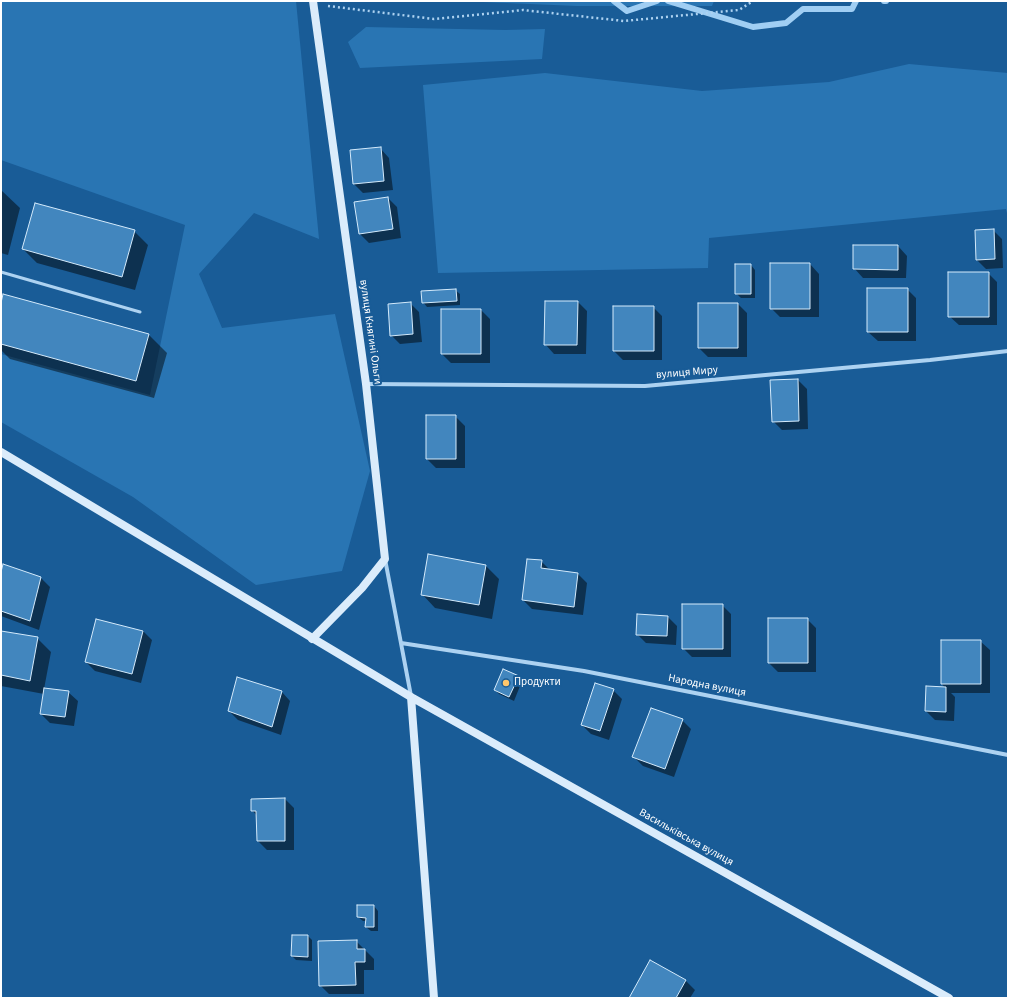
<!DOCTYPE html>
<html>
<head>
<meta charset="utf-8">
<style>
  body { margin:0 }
  #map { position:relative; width:1009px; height:999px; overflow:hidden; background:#195c97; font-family:"Source Sans 3",sans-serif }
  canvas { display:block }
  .frame { position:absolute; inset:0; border:2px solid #fff; pointer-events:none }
</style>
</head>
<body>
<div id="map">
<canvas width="1009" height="999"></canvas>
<div class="frame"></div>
</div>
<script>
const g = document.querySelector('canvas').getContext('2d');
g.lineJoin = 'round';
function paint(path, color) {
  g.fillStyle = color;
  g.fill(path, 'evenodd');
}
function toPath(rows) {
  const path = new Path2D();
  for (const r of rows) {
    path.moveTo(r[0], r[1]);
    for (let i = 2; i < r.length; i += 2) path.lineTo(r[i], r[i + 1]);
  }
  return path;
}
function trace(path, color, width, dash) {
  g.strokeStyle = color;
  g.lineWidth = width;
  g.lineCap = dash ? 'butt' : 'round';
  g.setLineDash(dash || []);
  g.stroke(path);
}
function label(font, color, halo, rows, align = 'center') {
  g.font = font + ' "Source Sans 3",sans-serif';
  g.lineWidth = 4;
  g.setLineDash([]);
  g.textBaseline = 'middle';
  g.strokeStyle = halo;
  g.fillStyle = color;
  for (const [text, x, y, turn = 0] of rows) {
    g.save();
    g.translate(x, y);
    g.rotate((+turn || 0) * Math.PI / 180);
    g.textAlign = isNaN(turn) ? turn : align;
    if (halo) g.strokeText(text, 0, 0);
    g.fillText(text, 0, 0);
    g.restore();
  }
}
const green = toPath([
  [1,1,296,1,319,239,254,213,199,274,222,328,335,314,370,471,342,571,256,585,133,497,1,422,1,354,150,395,185,225,1,160],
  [459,1,714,1,712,6,577,6],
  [366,27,505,30,545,29,542,59,360,68,348,42],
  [909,64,1008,73,1008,217,1006,209,709,238,708,268,438,273,423,85,545,73,702,91,829,82]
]);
const shadow = toPath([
  [380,148,389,158,393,190,363,193,354,184],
  [1,190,20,208,8,255,1,253],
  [388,198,397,207,401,238,369,243,360,234],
  [993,230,1002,239,1003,268,986,269,977,260],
  [134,231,148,245,135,290,37,263,23,249],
  [898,246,907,256,906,278,863,278,854,268],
  [810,264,819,274,819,317,780,317,771,308],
  [751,265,755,270,755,298,741,298,736,293],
  [988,273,997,282,997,325,959,325,949,316],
  [907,289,916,298,916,341,878,341,868,332],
  [455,290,460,294,460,305,427,307,423,302],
  [578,302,587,311,586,354,554,354,545,344],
  [410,303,419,312,422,342,400,344,391,335],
  [738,304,747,313,747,357,708,357,699,348],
  [1,307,149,335,167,353,154,398,10,359,1,350],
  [653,307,662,316,662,360,623,360,614,351],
  [481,310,490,319,490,363,451,363,442,354],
  [798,380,807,389,808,429,782,430,773,421],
  [455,416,465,426,465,468,436,468,427,459],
  [541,561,550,570,578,574,587,583,583,615,532,609,523,600],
  [486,566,499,579,492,619,435,608,422,594],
  [1,575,41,578,50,587,39,630,1,616],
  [722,605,731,614,731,657,692,657,683,648],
  [668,617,677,626,676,645,646,643,637,634],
  [807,619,816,628,816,672,778,672,769,663],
  [143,631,152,640,141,683,95,671,86,662],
  [1,632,37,638,51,652,44,689,68,692,78,701,74,726,50,723,41,714,44,694,1,686],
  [942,641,980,641,990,650,990,693,951,693,955,697,954,721,935,720,926,711,945,688,942,684],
  [518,677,522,681,514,701,499,694,495,690],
  [613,690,622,699,609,740,591,734,582,725],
  [281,691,290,701,281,735,238,720,229,711],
  [682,720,691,729,674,777,643,766,634,757],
  [285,799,294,808,294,850,267,850,258,841,257,816,252,810],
  [374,906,378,911,378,931,371,931,366,927,366,921,363,921,358,917],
  [293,936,308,936,312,940,312,961,296,960,292,956],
  [356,941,374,959,374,970,364,970,364,994,329,994,320,985],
  [650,961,686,981,695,990,690,998,630,998]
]);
const stream = toPath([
  [614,1,627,11,657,1],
  [668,1,753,27,786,23,803,9,852,9,856,1],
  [884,1,886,1]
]);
const building = toPath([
  [381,147,384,181,353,184,350,150,381,147],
  [388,197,393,229,359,234,354,202,388,197],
  [35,203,135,230,122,277,22,249,35,203],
  [994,229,995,259,976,260,975,230,994,229],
  [853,245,898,245,898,270,853,269,853,245],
  [770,263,810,263,810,309,770,309,770,263],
  [735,264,751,264,751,294,735,294,735,264],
  [948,272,989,272,989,317,948,317,948,272],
  [867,288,908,288,908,332,867,332,867,288],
  [456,289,457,301,422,303,421,291,456,289],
  [3,294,149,334,136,381,1,344,1,303,3,294],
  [545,301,578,301,577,345,544,345,545,301],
  [411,302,413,334,390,336,388,304,411,302],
  [698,303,738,303,738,348,698,348,698,303],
  [613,306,654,306,654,351,613,351,613,306],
  [441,309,481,309,481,354,441,354,441,309],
  [798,379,799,421,772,422,770,380,798,379],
  [426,415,456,415,456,459,426,459,426,415],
  [428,554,486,565,479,605,421,595,428,554],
  [527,559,542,560,541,568,578,573,574,607,522,600,527,559],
  [3,564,41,577,30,621,1,611,1,572,3,564],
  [682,604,723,604,723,649,682,649,682,604],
  [637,614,668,616,667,636,636,635,637,614],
  [768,618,808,618,808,663,768,663,768,618],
  [96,619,143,631,132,674,85,662,96,619],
  [1,631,38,637,30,681,1,675,1,631],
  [941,640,981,640,981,684,941,684,941,640],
  [503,669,519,676,509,697,494,690,503,669],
  [237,677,282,691,272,727,228,711,237,677],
  [595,683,614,689,600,731,581,725,595,683],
  [926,686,946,687,946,712,925,711,926,686],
  [44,688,69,691,65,717,40,714,44,688],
  [651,708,683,719,665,769,632,757,651,708],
  [285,798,285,841,257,841,256,811,251,811,251,799,285,798],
  [357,905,374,905,374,927,365,927,366,918,357,917,357,905],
  [292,935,308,935,308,957,291,956,292,935],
  [357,940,357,949,365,949,365,962,355,962,356,985,319,986,318,941,357,940],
  [650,960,686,980,676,998,629,998,650,960]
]);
const path = toPath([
  [328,6,434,19,523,10,624,21,739,10,753,1]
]);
const lane = toPath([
  [1,272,140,312]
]);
const street = toPath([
  [366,384,645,386,930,360,1008,351],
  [385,559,411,696],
  [401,643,584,671,1008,755]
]);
const secondary = toPath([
  [1,452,411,697,949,998],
  [312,639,362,588,385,559,366,384,313,1],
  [411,697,434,998]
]);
const markers = [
  [506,683,4,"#ffc76c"]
];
const streetNames = [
  ["вулиця Княгині Ольги",370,332,82],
  ["вулиця Миру",687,373,-5],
  ["Народна вулиця",707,686,11],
  ["Васильківська вулиця",686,838,29]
];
const poiNames = [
  ["Продукти",514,683]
];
paint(green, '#2975b3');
paint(shadow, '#0007');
trace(stream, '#a0cef3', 6);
paint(building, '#4286be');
trace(building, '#d4eafb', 1);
trace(path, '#add2f1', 2.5, [2, 3]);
trace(lane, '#add2f1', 3);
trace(street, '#add2f1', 4);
trace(secondary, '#dbecfb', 8);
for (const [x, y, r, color] of markers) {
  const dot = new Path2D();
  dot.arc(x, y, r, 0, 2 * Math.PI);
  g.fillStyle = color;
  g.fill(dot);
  trace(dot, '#195c97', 1.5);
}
label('11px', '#fff', '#195c97', streetNames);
label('11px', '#fff', '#195c97', poiNames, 'left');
</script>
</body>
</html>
